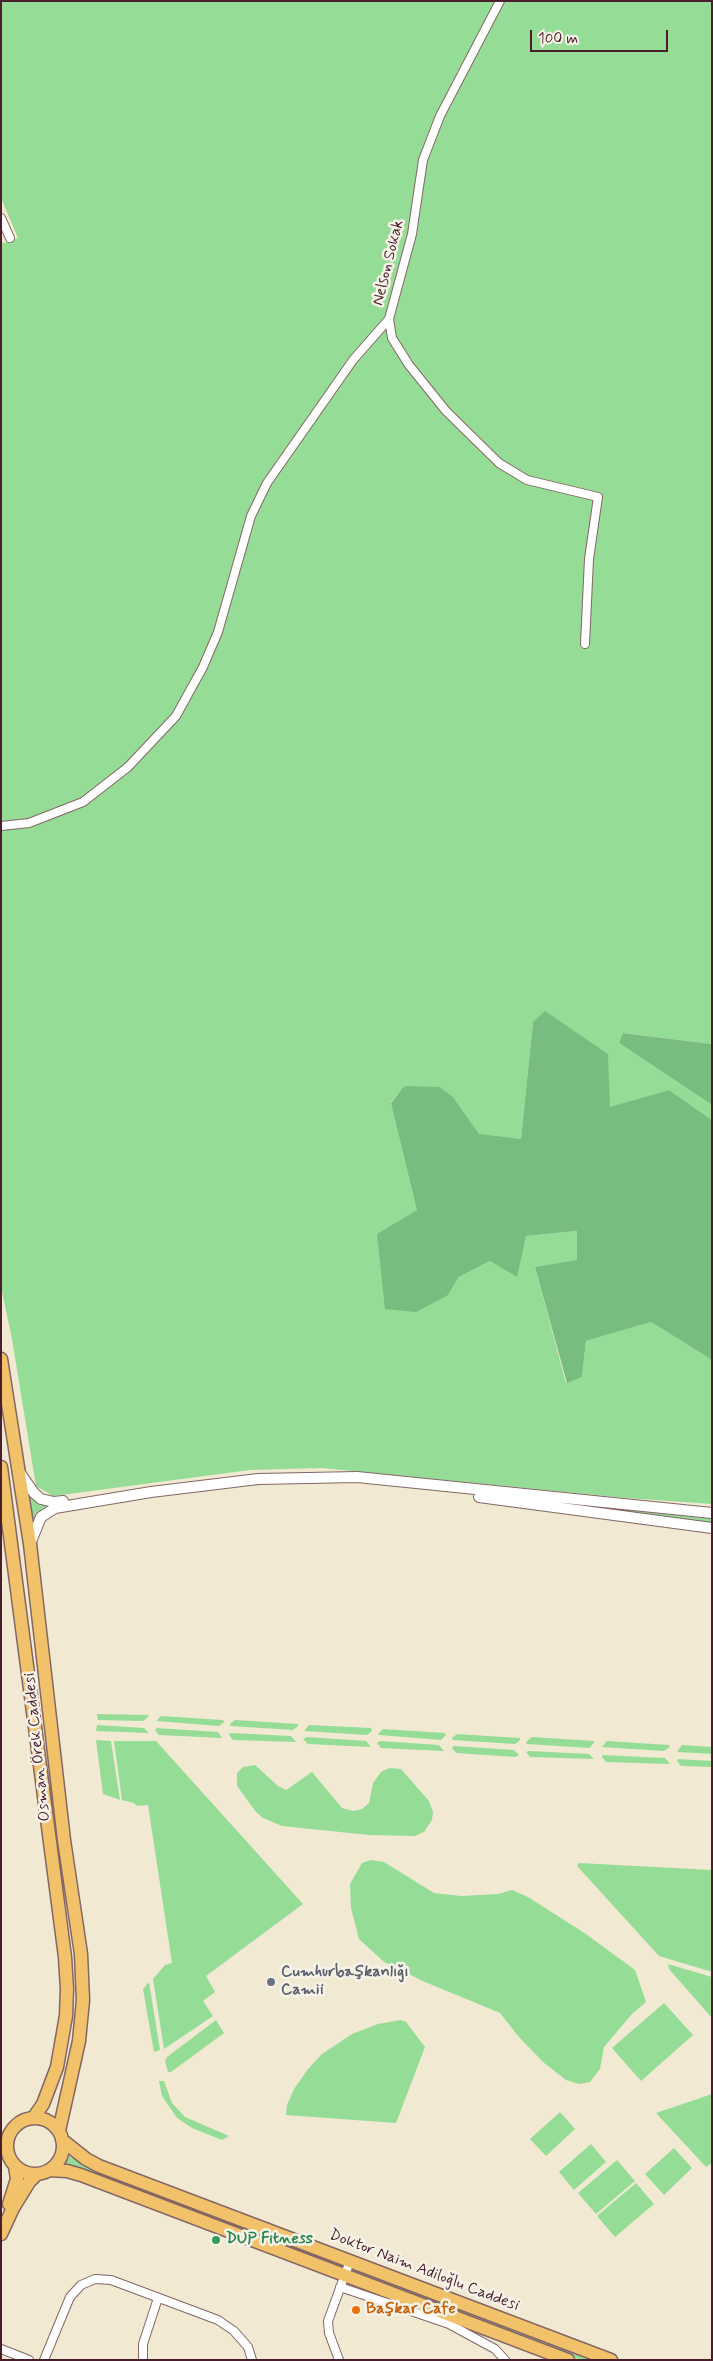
<!DOCTYPE html>
<html>
<head>
<meta charset="utf-8">
<style>
  body { margin:0 }
  #map { position:relative; width:713px; height:2361px; overflow:hidden; background:#f1e9d2; font-family:Mynerve,sans-serif }
  canvas { display:block }
  .frame { position:absolute; inset:0; border:2px solid #4a1f2b; pointer-events:none }
  .scale { position:absolute; left:530px; top:30px; width:138px; height:22px; box-sizing:border-box; border:2px solid #4a1f2b; border-top:0; padding-left:6px; font-size:15px; line-height:18px; white-space:nowrap; color:#4a1f2b; -webkit-text-stroke:4px #f7f3e8; paint-order:stroke }
</style>
</head>
<body>
<div id="map">
<canvas width="713" height="2361"></canvas>
<div class="frame"></div>
<div class="scale">100 m</div>
</div>
<script>
const g = document.querySelector('canvas').getContext('2d');
g.lineJoin = 'round';
function paint(path, color) {
  g.fillStyle = color;
  g.fill(path, 'evenodd');
}
function toPath(rows) {
  const path = new Path2D();
  for (const r of rows) {
    if (r.length === 3) {
      path.moveTo(r[0] + r[2], r[1]);
      path.arc(r[0], r[1], r[2], 0, 2 * Math.PI);
      continue;
    }
    path.moveTo(r[0], r[1]);
    for (let i = 2; i < r.length; i += 2) path.lineTo(r[i], r[i + 1]);
  }
  return path;
}
function trace(path, color, width, dash) {
  g.strokeStyle = color;
  g.lineWidth = width;
  g.lineCap = dash ? 'butt' : 'round';
  g.setLineDash(dash || []);
  g.stroke(path);
}
function label(font, color, halo, rows, align = 'center') {
  g.font = font + ' Mynerve,sans-serif';
  g.lineWidth = 5;
  g.setLineDash([]);
  g.textBaseline = 'middle';
  g.strokeStyle = halo;
  g.fillStyle = color;
  for (const [text, x, y, turn = 0] of rows) {
    g.save();
    g.translate(x, y);
    g.rotate((+turn || 0) * Math.PI / 180);
    g.textAlign = isNaN(turn) ? turn : align;
    if (halo) g.strokeText(text, 0, 0);
    g.fillText(text, 0, 0);
    g.restore();
  }
}
const green = toPath([
  [1,1,712,1,712,1044,624,1033,619,1043,712,1105,712,1120,669,1090,609,1108,533,1022,521,1139,479,1135,453,1097,404,1086,391,1102,418,1211,448,1295,459,1277,490,1261,526,1236,577,1231,577,1261,535,1267,566,1383,582,1377,586,1341,651,1322,712,1360,712,1504,626,1498,322,1468,250,1470,53,1496,36,1486,12,1339,1,1287,1,240,3,243,18,238,1,198],
  [28,1492,51,1505,33,1523],
  [494,1494,712,1519,712,1523],
  [97,1714,148,1715,149,1716,143,1721,98,1720],
  [161,1716,223,1720,224,1722,219,1726,156,1721],
  [235,1720,298,1724,298,1726,293,1730,231,1726,230,1724],
  [97,1725,144,1728,149,1733,96,1731],
  [309,1725,371,1728,372,1731,367,1735,304,1731],
  [157,1728,218,1732,222,1738,159,1735,155,1730],
  [383,1729,445,1733,446,1735,441,1740,379,1735,378,1734],
  [230,1733,291,1736,296,1742,233,1740,229,1735],
  [457,1734,520,1738,520,1740,515,1744,453,1740,452,1738],
  [307,1737,366,1741,371,1747,308,1744,303,1739],
  [532,1737,594,1741,594,1743,589,1748,527,1744,526,1742],
  [96,1740,111,1741,120,1800,103,1794],
  [114,1741,156,1741,303,1904,206,1976,215,1992,203,2001,213,2016,164,2049,153,1979,165,1965,172,1963,148,1805,137,1806,134,1803,122,1800],
  [380,1741,439,1745,444,1751,381,1748,377,1743],
  [607,1741,669,1745,670,1747,664,1751,602,1747],
  [682,1745,712,1747,712,1754,677,1752],
  [454,1746,514,1750,519,1755,516,1757,456,1753,452,1748],
  [529,1751,589,1754,594,1759,530,1757,526,1752],
  [603,1755,665,1758,670,1764,606,1762,602,1757],
  [678,1759,712,1761,712,1767,681,1766,677,1761],
  [255,1765,278,1786,286,1790,312,1772,342,1808,353,1811,362,1809,369,1803,373,1783,381,1772,389,1768,401,1769,429,1801,433,1812,432,1820,424,1832,415,1836,369,1835,282,1826,263,1818,256,1812,237,1786,237,1773,243,1767],
  [371,1860,384,1862,434,1893,461,1896,498,1894,512,1890,528,1897,586,1934,635,1970,646,2002,632,2014,604,2047,600,2069,590,2082,579,2084,566,2080,543,2062,519,2037,500,2013,425,1982,384,1962,359,1939,351,1908,350,1884,362,1863],
  [579,1863,712,1870,712,1972,659,1956,588,1878,577,1866],
  [668,1964,712,1977,712,2018,669,1969],
  [149,1982,160,2050,154,2052,143,1989],
  [664,2003,693,2035,641,2081,612,2048],
  [216,2020,224,2033,171,2072,168,2072,165,2061,167,2057],
  [401,2020,406,2022,425,2047,396,2123,286,2115,287,2105,294,2089,308,2069,322,2054,352,2034,378,2024],
  [164,2081,172,2103,185,2117,229,2136,222,2140,192,2128,177,2118,162,2096,159,2081],
  [712,2094,712,2163,706,2167,656,2113],
  [560,2112,575,2129,546,2156,530,2139],
  [591,2144,606,2162,574,2190,559,2172],
  [674,2148,692,2168,664,2195,645,2174],
  [69,2156,102,2171,298,2247,316,2259,64,2167],
  [617,2160,635,2181,596,2214,578,2193],
  [636,2183,654,2204,615,2237,597,2216],
  [357,2270,598,2360,581,2360,365,2277,358,2274]
]);
const forest = toPath([
  [545,1011,608,1054,610,1107,669,1090,712,1120,712,1360,651,1322,586,1341,582,1377,567,1383,535,1267,577,1260,577,1231,526,1236,517,1277,490,1261,459,1277,448,1295,416,1312,385,1309,377,1234,417,1210,391,1103,404,1086,439,1087,453,1097,479,1134,521,1139,533,1022],
  [623,1033,712,1044,712,1105,619,1043]
]);
const minor = toPath([
  [500,1,440,116,423,160,412,234,389,319,392,338,409,365,446,411,499,463,527,480,598,497,589,559,585,644],
  [1,218,10,238],
  [1,826,29,823,83,802,128,767,176,716,203,667,218,632,251,516,267,483,353,360,389,319],
  [340,2287,449,2324,495,2349,505,2360],
  [1,2349,29,2360],
  [44,2360,70,2297,81,2285,95,2279,111,2280,218,2320,234,2331,248,2347,252,2360],
  [143,2360,143,2344,158,2298],
  [339,2360,329,2333,328,2321,350,2261]
]);
const tertiary = toPath([
  [20,1473,34,1493,41,1499,54,1502,63,1501],
  [479,1497,712,1528],
  [30,1544,41,1517,55,1508,151,1492,258,1479,357,1477,712,1513]
]);
const primary = toPath([
  [1,1359,30,1544,64,1840,81,1954,83,2000,79,2041,59,2131],
  [1,1467,65,1957,67,1989,66,2016,57,2067,43,2104,34,2117],
  [35,2146,28],
  [62,2140,86,2159,99,2166,611,2360],
  [49,2170,67,2171,81,2175,568,2360],
  [9,2204,17,2179,15,2166],
  [1,2234,13,2208,29,2182,37,2174]
]);
const markers = [
  [271,1982,5,"#6b7280"],
  [216,2240,5,"#2e9e5b"],
  [356,2310,5,"#e8710a"]
];
const streetNames = [
  ["Nelson Sokak",389,263,-76],
  ["Osman Örek Caddesi",38,1747,-96],
  ["Doktor Naim Adiloğlu Caddesi",424,2271,21]
];
const worshipNames = [
  ["Cumhurbaşkanlığı",281,1973],
  ["Camii",281,1991]
];
const leisureNames = [
  ["DUP Fitness",226,2240]
];
const foodNames = [
  ["Başkar Cafe",366,2310]
];
paint(green, '#95dd97');
paint(forest, '#78bc80');
trace(minor, '#846665', 10);
trace(tertiary, '#846665', 12);
trace(primary, '#846665', 15);
trace(minor, '#fff', 8);
trace(tertiary, '#fff', 10);
trace(primary, '#f2c26a', 12);
for (const [x, y, r, color] of markers) {
  const dot = new Path2D();
  dot.arc(x, y, r, 0, 2 * Math.PI);
  g.fillStyle = color;
  g.fill(dot);
  trace(dot, '#f7f3e8', 2);
}
label('16px', '#4a1f2b', '#f7f3e8', streetNames);
label('bold 16px', '#5b616d', '#f7f3e8', worshipNames, 'left');
label('bold 16px', '#27864d', '#f7f3e8', leisureNames, 'left');
label('bold 16px', '#c56008', '#f7f3e8', foodNames, 'left');
</script>
</body>
</html>
